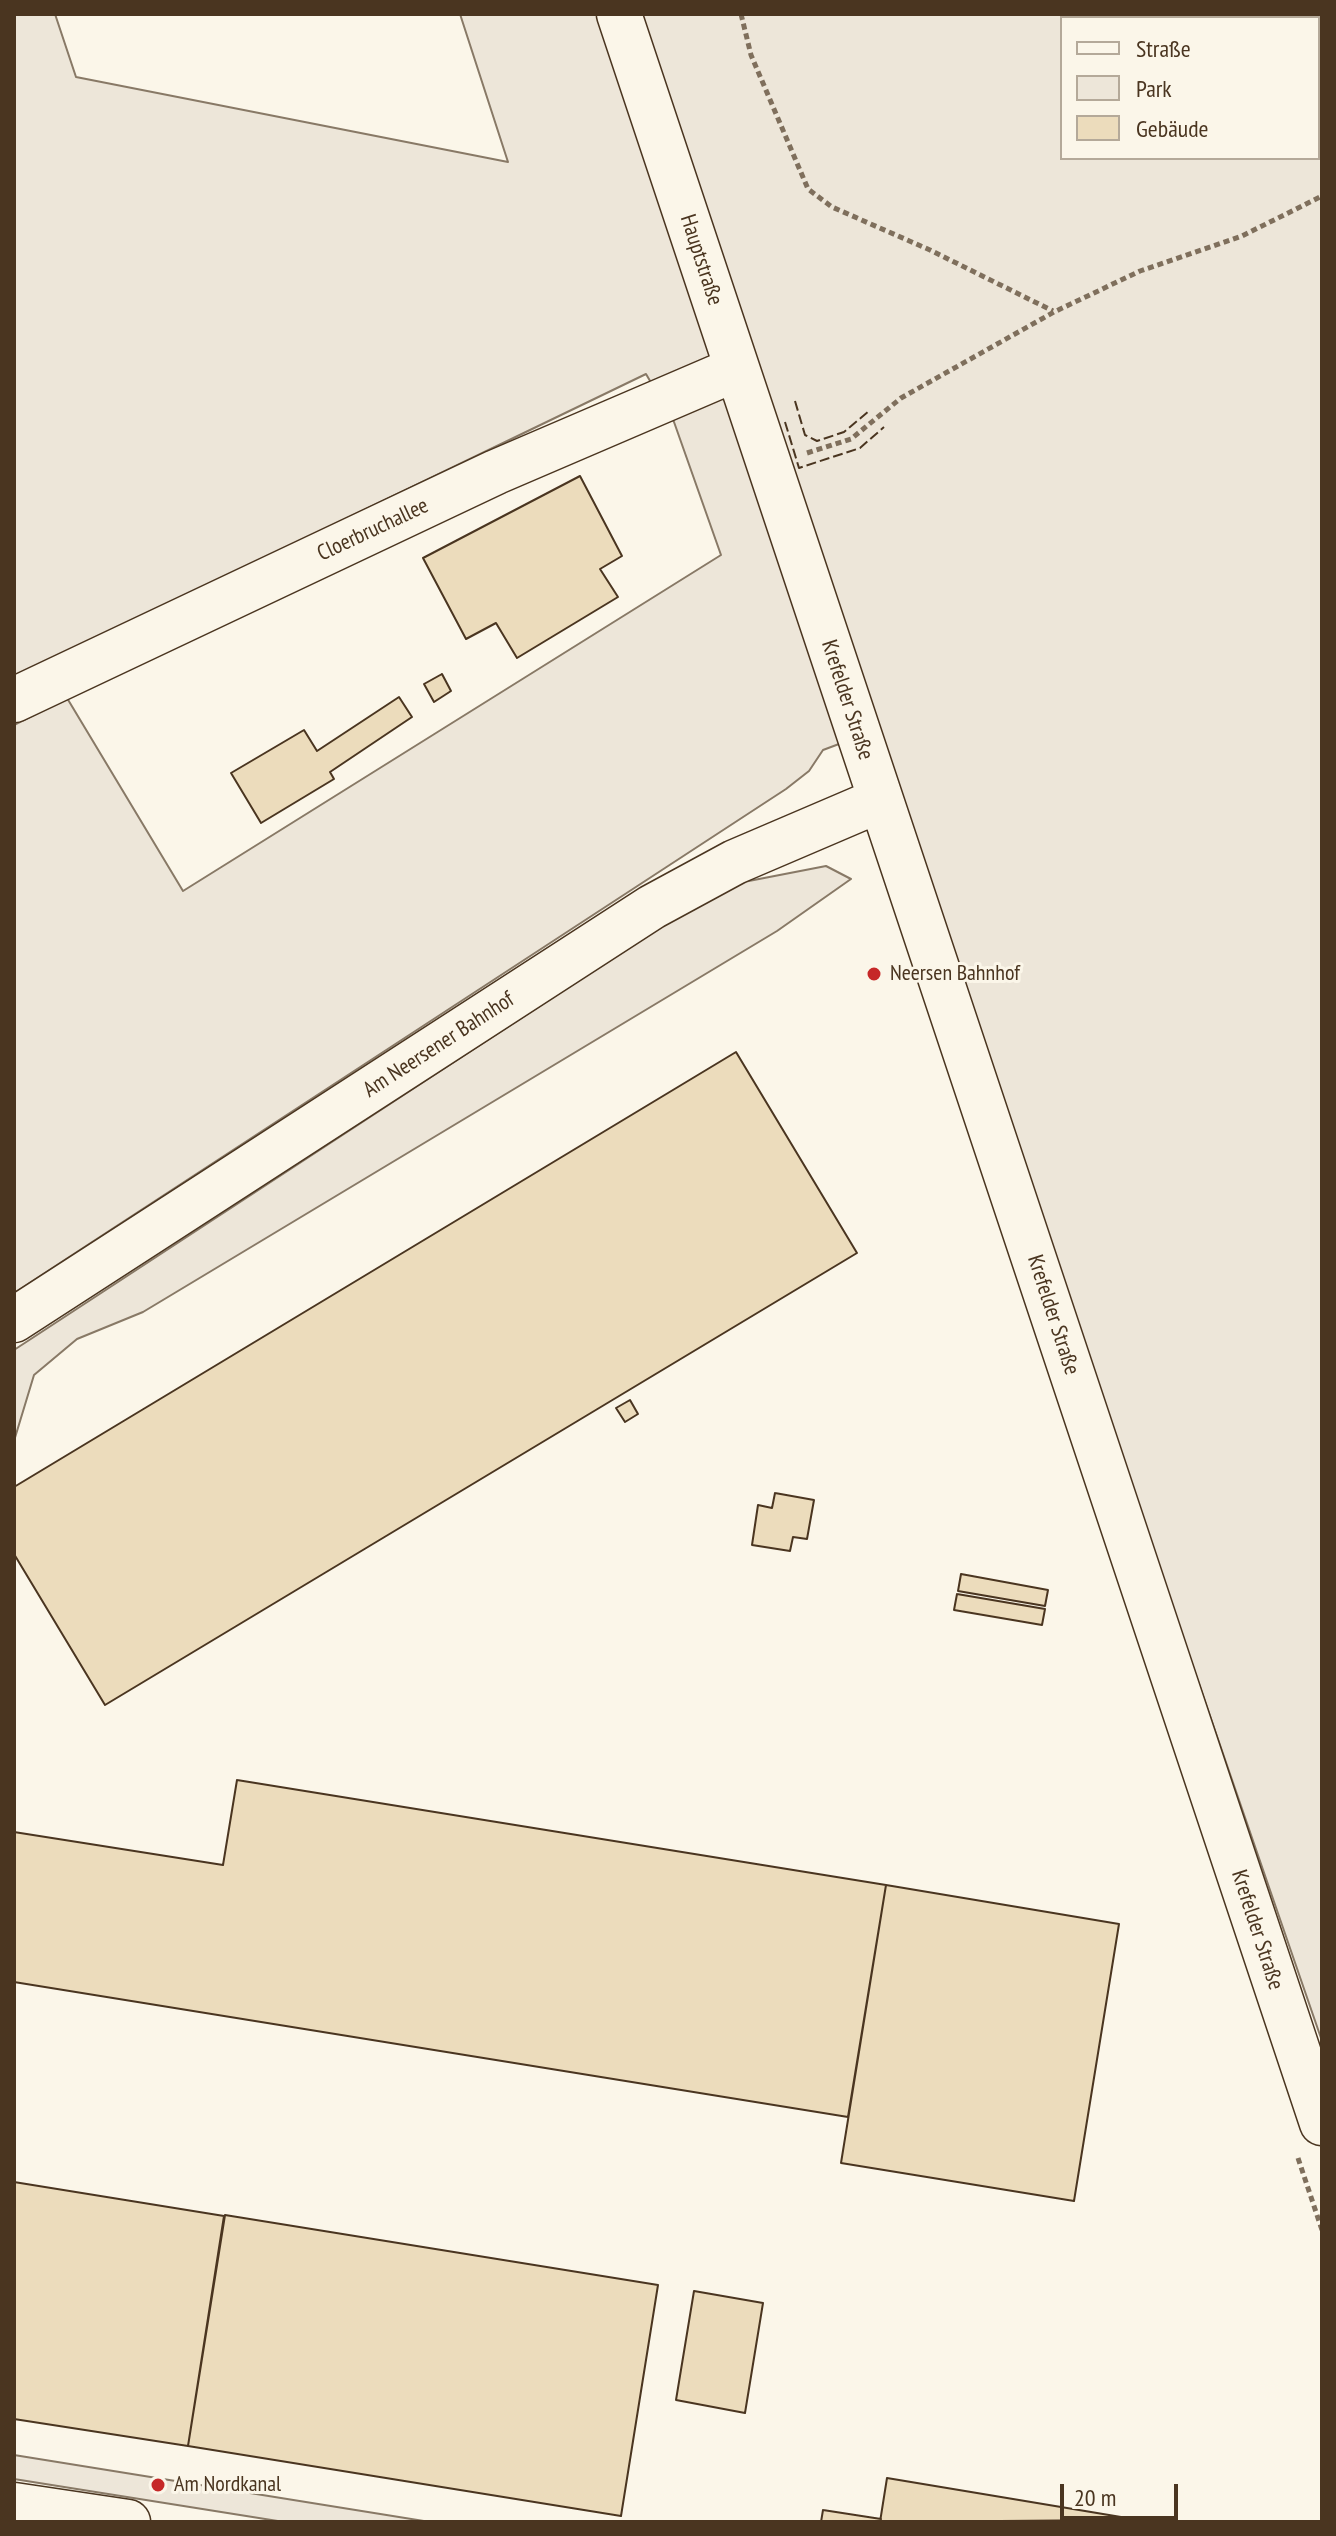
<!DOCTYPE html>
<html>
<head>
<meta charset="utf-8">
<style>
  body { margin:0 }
  #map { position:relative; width:1336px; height:2536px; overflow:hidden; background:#fbf6e9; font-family:"PT Sans Narrow",sans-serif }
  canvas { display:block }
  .frame { position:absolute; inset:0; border:16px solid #4a3520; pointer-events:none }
  .legend { position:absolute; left:1060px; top:16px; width:260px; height:144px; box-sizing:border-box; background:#fbf6e9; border:2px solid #b4a999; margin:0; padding:10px 14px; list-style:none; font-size:24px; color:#4a3520 }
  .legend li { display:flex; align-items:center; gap:16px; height:40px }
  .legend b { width:40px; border:2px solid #b4a999 }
  .scale { position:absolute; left:1060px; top:2484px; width:118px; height:36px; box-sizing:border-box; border:4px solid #4a3520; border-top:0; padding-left:10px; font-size:24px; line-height:28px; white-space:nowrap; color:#4a3520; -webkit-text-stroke:6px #fbf6e9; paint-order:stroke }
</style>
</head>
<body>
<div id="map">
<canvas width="1336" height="2536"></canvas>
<div class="frame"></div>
<ul class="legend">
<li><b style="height:10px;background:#fbf6e9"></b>Straße</li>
<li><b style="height:22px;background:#ede6d9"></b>Park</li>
<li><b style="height:22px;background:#ecdcbc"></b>Gebäude</li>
</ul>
<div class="scale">20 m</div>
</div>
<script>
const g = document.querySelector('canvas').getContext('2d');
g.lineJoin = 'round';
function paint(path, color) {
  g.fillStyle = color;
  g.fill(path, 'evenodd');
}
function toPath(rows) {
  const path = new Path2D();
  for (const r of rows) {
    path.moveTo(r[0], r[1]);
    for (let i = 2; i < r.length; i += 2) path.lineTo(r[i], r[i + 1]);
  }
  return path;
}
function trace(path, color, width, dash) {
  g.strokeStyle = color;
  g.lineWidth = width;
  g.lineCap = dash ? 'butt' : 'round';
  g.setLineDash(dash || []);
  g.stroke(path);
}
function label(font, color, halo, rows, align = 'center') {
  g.font = font + ' "PT Sans Narrow",sans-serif';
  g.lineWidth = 6;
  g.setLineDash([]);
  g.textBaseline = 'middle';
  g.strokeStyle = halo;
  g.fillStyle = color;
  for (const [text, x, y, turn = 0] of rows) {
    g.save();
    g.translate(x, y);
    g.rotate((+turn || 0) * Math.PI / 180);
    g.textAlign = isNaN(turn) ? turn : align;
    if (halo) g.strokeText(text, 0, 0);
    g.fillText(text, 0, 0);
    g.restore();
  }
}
const green = toPath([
  [14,14,55,14,76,77,508,162,460,14,1322,14,1322,2041,871,732,823,750,809,771,786,789,14,1293,14,725,67,698,183,891,721,555,674,422,646,374,14,679,14,14],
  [1062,18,1318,18,1318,158,1062,158,1062,18],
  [826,866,851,879,777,931,143,1312,77,1339,34,1375,14,1441,14,1350,723,886,826,866],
  [14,2455,430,2522,284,2522,14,2479,14,2455]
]);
const building = toPath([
  [580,476,622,556,600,569,618,597,517,658,496,623,466,639,423,558,580,476],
  [442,674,451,691,434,702,424,684,442,674],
  [399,697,412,717,330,772,334,779,261,823,231,773,304,730,317,751,399,697],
  [736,1052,857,1253,105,1705,14,1554,14,1487,736,1052],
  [630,1400,638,1414,625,1422,616,1408,630,1400],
  [775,1493,814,1500,807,1539,793,1537,790,1551,752,1545,758,1505,772,1508,775,1493],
  [961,1574,1048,1590,1045,1606,958,1591,961,1574],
  [957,1594,1045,1609,1042,1625,954,1610,957,1594],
  [237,1780,886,1885,848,2117,14,1982,14,1832,223,1865,237,1780],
  [886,1885,1119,1924,1074,2201,841,2163,886,1885],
  [14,2182,224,2216,188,2446,14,2419,14,2182],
  [225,2215,658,2285,621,2516,188,2446,225,2215],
  [694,2291,763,2303,745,2413,676,2400,694,2291],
  [887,2478,1121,2517,1120,2520,880,2522,887,2478],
  [823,2510,881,2519,880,2522,821,2522,823,2510]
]);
const path = toPath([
  [741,14,751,55,808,189,832,207,930,250,1053,311],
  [807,453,851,439,901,398,1054,312,1140,271,1242,236,1322,196],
  [1298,2158,1322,2230]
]);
const minor = toPath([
  [619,14,1322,2123],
  [14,700,496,472,736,369],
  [14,1320,652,907,735,862,880,800],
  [14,2505,128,2522]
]);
const fence = toPath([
  [795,401,805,435,817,441,844,432,869,411],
  [785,422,799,468,860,448,884,427]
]);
const markers = [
  [874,974,8,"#c62828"],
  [158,2485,8,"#c62828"]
];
const streetNames = [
  ["Hauptstraße",701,260,72],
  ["Cloerbruchallee",373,530,-25],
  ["Krefelder Straße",847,700,72],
  ["Am Neersener Bahnhof",439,1045,-33],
  ["Krefelder Straße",1053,1315,72],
  ["Krefelder Straße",1257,1930,72]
];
const poiNames = [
  ["Neersen Bahnhof",890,974],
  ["Am Nordkanal",174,2485]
];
paint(green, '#ede6d9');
trace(green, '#887966', 2);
paint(building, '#ecdcbc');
trace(building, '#4a3520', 2);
trace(minor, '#4a3520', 47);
trace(path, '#7f6f5c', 5, [6, 4]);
trace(minor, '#fbf6e9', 44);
trace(fence, '#4a3520', 2, [10, 4]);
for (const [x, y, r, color] of markers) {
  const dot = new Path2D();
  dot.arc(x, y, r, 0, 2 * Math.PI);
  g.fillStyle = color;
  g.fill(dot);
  trace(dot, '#fbf6e9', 3);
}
label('22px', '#4a3520', '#fbf6e9', streetNames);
label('22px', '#4a3520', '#fbf6e9', poiNames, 'left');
</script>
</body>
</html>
